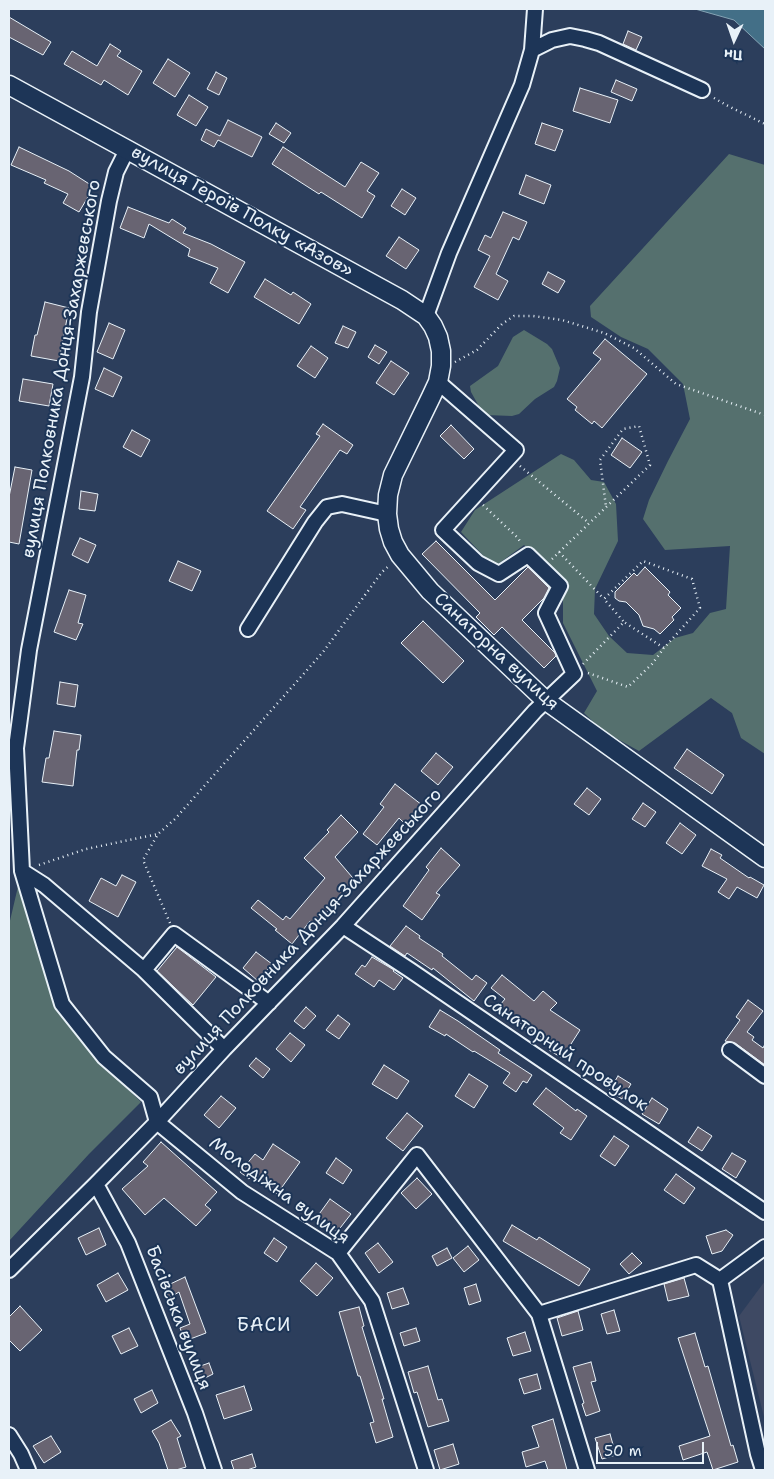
<!DOCTYPE html>
<html>
<head>
<meta charset="utf-8">
<style>
  body { margin:0 }
  #map { position:relative; width:774px; height:1479px; overflow:hidden; background:#2c3e5c; font-family:"Shantell Sans",sans-serif }
  canvas { display:block }
  .frame { position:absolute; inset:0; border:10px solid #e8f1f8; pointer-events:none }
  .north { position:absolute; left:709px; top:15px; width:50px; height:50px; -webkit-text-stroke:4px #1d3557; paint-order:stroke; rotate:183deg; font-size:14px; font-weight:700; line-height:20px; text-align:center; color:#e8f1f8 }
  .north::after { content:''; display:block; margin:auto; width:18px; height:22px; background:#e8f1f8; clip-path:polygon(50% 0,100% 100%,50% 72%,0 100%) }
  .scale { position:absolute; left:596px; top:1442px; width:108px; height:22px; box-sizing:border-box; border:2px solid #e8f1f8; border-top:0; padding-left:6px; font-size:15px; line-height:18px; white-space:nowrap; color:#e8f1f8; -webkit-text-stroke:4px #1d3557; paint-order:stroke }
</style>
</head>
<body>
<div id="map">
<canvas width="774" height="1479"></canvas>
<div class="frame"></div>
<div class="north">Пн</div>
<div class="scale">50 m</div>
</div>
<script>
const g = document.querySelector('canvas').getContext('2d');
g.lineJoin = 'round';
function paint(path, color) {
  g.fillStyle = color;
  g.fill(path, 'evenodd');
}
function toPath(rows) {
  const path = new Path2D();
  for (const r of rows) {
    path.moveTo(r[0], r[1]);
    for (let i = 2; i < r.length; i += 2) path.lineTo(r[i], r[i + 1]);
  }
  return path;
}
function trace(path, color, width, dash) {
  g.strokeStyle = color;
  g.lineWidth = width;
  g.lineCap = dash ? 'butt' : 'round';
  g.setLineDash(dash || []);
  g.stroke(path);
}
function label(font, color, halo, rows, align = 'center') {
  g.font = font + ' "Shantell Sans",sans-serif';
  g.lineWidth = 4;
  g.setLineDash([]);
  g.textBaseline = 'middle';
  g.strokeStyle = halo;
  g.fillStyle = color;
  for (const [text, x, y, turn = 0] of rows) {
    g.save();
    g.translate(x, y);
    g.rotate((+turn || 0) * Math.PI / 180);
    g.textAlign = isNaN(turn) ? turn : align;
    if (halo) g.strokeText(text, 0, 0);
    g.fillText(text, 0, 0);
    g.restore();
  }
}
const built = toPath([
  [765,1281,765,1417,764,1417,739,1316]
]);
const green = toPath([
  [729,154,765,165,765,754,741,738,732,713,711,698,639,751,603,731,584,713,597,691,563,623,563,585,557,571,524,545,494,567,461,532,475,510,561,454,574,460,591,480,604,482,616,504,618,541,595,589,594,614,609,636,627,653,653,655,675,638,693,633,710,613,726,609,730,546,665,550,643,519,649,500,668,461,690,419,683,384,648,349,621,337,591,317,590,306],
  [524,330,547,344,552,349,560,368,557,381,554,387,535,399,519,414,512,416,486,415,481,410,471,392,470,386,498,366,513,337],
  [20,878,57,1007,98,1060,141,1102,89,1154,9,1241,9,925]
]);
const water = toPath([
  [695,9,765,9,765,49,734,20,695,9]
]);
const building = toPath([
  [9,17,51,42,43,55,9,37,9,17],
  [628,31,642,37,636,50,623,44,628,31],
  [110,44,121,51,117,56,142,71,128,95,104,80,101,85,64,64,72,51,97,66,110,44],
  [168,59,190,73,175,97,153,83,168,59],
  [216,72,227,78,219,95,207,89,216,72],
  [616,80,637,89,632,101,611,92,616,80],
  [580,88,618,100,610,123,573,111,580,88],
  [189,95,208,107,196,126,177,115,189,95],
  [228,120,262,137,252,157,218,140,214,147,201,140,206,129,220,136,228,120],
  [276,123,291,133,284,143,269,134,276,123],
  [542,123,563,130,555,151,535,144,542,123],
  [19,147,69,171,94,187,79,212,63,203,68,194,44,183,46,180,11,165,19,147],
  [283,147,345,187,361,162,379,173,367,191,375,196,362,218,321,192,319,194,272,164,283,147],
  [526,175,551,185,544,204,519,194,526,175],
  [402,189,416,198,405,215,391,206,402,189],
  [128,207,169,223,172,219,186,228,183,233,211,244,245,262,228,293,210,283,218,268,188,256,190,249,149,224,144,238,120,228,128,207],
  [503,212,527,222,519,240,513,237,496,274,508,281,498,300,474,287,490,256,478,250,485,235,491,238,503,212],
  [399,237,419,250,406,269,386,256,399,237],
  [548,272,565,281,558,293,542,284,548,272],
  [265,279,291,295,293,292,311,304,299,324,254,297,265,279],
  [45,302,69,308,59,361,31,356,35,335,37,335,45,302],
  [109,323,125,330,113,359,97,352,109,323],
  [343,326,356,332,348,348,335,343,343,326],
  [605,339,647,374,602,428,594,421,592,424,575,410,577,407,567,399,601,359,593,353,605,339],
  [375,345,387,352,379,364,368,357,375,345],
  [311,346,328,358,315,378,297,366,311,346],
  [391,361,409,373,394,395,376,383,391,361],
  [104,368,122,377,113,397,95,389,104,368],
  [23,379,53,384,49,406,19,401,23,379],
  [323,424,353,445,347,454,340,450,300,507,306,510,293,529,267,511,320,436,316,434,323,424],
  [451,425,474,449,464,459,440,436,451,425],
  [132,430,150,440,141,457,123,447,132,430],
  [622,438,642,452,630,468,611,455,622,438],
  [15,467,32,470,19,544,9,542,9,497,15,467],
  [81,491,98,494,95,511,79,509,81,491],
  [80,538,96,545,88,563,72,555,80,538],
  [436,541,495,600,528,567,549,588,544,598,522,620,555,653,556,656,544,668,502,627,494,635,476,617,480,613,422,554,436,541],
  [178,561,201,571,192,591,169,581,178,561],
  [645,567,670,592,668,595,681,608,672,617,674,620,660,634,654,629,643,626,639,615,626,602,619,601,615,598,615,592,634,573,637,576,645,567],
  [69,590,86,595,78,623,83,624,76,640,54,632,69,590],
  [423,621,464,661,443,683,401,643,423,621],
  [60,682,78,685,75,707,57,704,60,682],
  [54,731,81,735,79,750,77,750,73,786,42,782,46,758,49,758,54,731],
  [687,749,724,775,712,794,674,768,687,749],
  [436,753,453,767,438,785,421,771,436,753],
  [395,784,422,805,406,825,399,818,377,845,363,834,384,807,380,804,395,784],
  [587,788,601,799,589,815,574,804,587,788],
  [643,803,656,812,645,827,632,819,643,803],
  [341,815,358,832,335,857,358,884,328,911,315,925,310,921,292,944,275,930,277,929,251,908,258,900,283,920,286,916,290,919,325,878,304,858,329,832,327,830,341,815],
  [680,823,696,835,682,854,666,843,680,823],
  [441,848,460,865,436,893,440,895,422,920,403,906,429,870,426,867,441,848],
  [711,849,722,855,720,858,749,878,750,877,764,885,757,898,737,887,729,899,718,892,727,879,702,866,711,849],
  [122,875,136,882,118,917,89,901,101,878,116,886,122,875],
  [406,926,420,936,419,938,443,954,442,956,472,980,476,975,487,983,474,1001,433,968,432,970,407,953,405,956,390,946,406,926],
  [177,947,216,977,193,1005,157,971,177,947],
  [256,952,272,964,258,981,243,968,256,952],
  [372,957,394,970,393,971,403,978,394,990,379,980,374,987,355,974,362,965,365,967,372,957],
  [502,975,534,1001,543,991,557,1003,550,1010,580,1030,562,1058,549,1050,553,1044,525,1027,499,1006,505,999,491,988,502,975],
  [748,1000,763,1011,747,1032,754,1037,752,1040,763,1048,765,1044,765,1065,735,1043,725,1041,740,1020,736,1017,748,1000],
  [306,1007,316,1016,304,1029,294,1021,306,1007],
  [440,1010,458,1021,500,1050,498,1053,532,1075,527,1083,523,1081,516,1092,503,1083,510,1073,474,1051,473,1052,446,1034,445,1036,429,1027,440,1010],
  [338,1015,350,1024,339,1039,326,1030,338,1015],
  [290,1033,305,1045,291,1062,276,1049,290,1033],
  [256,1058,270,1069,263,1078,249,1066,256,1058],
  [384,1065,409,1081,397,1099,372,1084,384,1065],
  [469,1074,488,1086,474,1108,455,1096,469,1074],
  [618,1076,631,1084,622,1099,609,1091,618,1076],
  [546,1088,576,1111,577,1109,587,1116,571,1140,560,1133,564,1128,533,1104,546,1088],
  [221,1096,236,1108,219,1128,204,1115,221,1096],
  [652,1098,668,1109,659,1124,642,1114,652,1098],
  [407,1113,423,1126,403,1151,386,1138,407,1113],
  [698,1127,712,1136,702,1151,688,1142,698,1127],
  [614,1136,629,1146,615,1166,600,1156,614,1136],
  [161,1142,217,1192,205,1205,211,1210,196,1226,164,1198,145,1215,122,1189,148,1166,143,1162,161,1142],
  [273,1144,300,1162,277,1194,251,1176,249,1179,240,1172,255,1154,263,1160,273,1144],
  [732,1153,746,1161,736,1178,722,1169,732,1153],
  [336,1158,352,1170,343,1184,326,1173,336,1158],
  [676,1174,695,1188,684,1204,664,1190,676,1174],
  [417,1178,432,1194,416,1209,401,1193,417,1178],
  [330,1199,351,1214,337,1232,317,1217,330,1199],
  [512,1225,537,1240,539,1237,590,1269,579,1286,503,1241,512,1225],
  [99,1228,106,1245,86,1255,78,1238,99,1228],
  [726,1230,733,1235,722,1251,712,1254,706,1236,726,1230],
  [274,1238,287,1247,277,1262,264,1253,274,1238],
  [378,1243,393,1262,379,1273,365,1253,378,1243],
  [468,1246,479,1260,464,1272,453,1258,468,1246],
  [447,1248,452,1258,437,1266,432,1256,447,1248],
  [632,1253,642,1263,629,1274,620,1264,632,1253],
  [316,1263,333,1278,317,1296,300,1281,316,1263],
  [118,1273,128,1290,106,1302,97,1285,118,1273],
  [185,1277,206,1333,185,1341,180,1328,190,1324,179,1292,169,1298,164,1287,185,1277],
  [684,1278,689,1296,668,1301,664,1284,684,1278],
  [476,1284,481,1301,469,1305,464,1288,476,1284],
  [403,1288,409,1304,392,1309,387,1293,403,1288],
  [20,1306,42,1330,20,1351,9,1340,9,1317,20,1306],
  [359,1307,364,1326,362,1327,384,1399,382,1399,393,1437,376,1443,370,1423,374,1422,360,1376,358,1376,339,1312,359,1307],
  [614,1310,620,1331,607,1334,601,1314,614,1310],
  [578,1311,583,1330,562,1336,557,1318,578,1311],
  [129,1328,138,1346,121,1354,112,1336,129,1328],
  [416,1328,420,1341,404,1346,400,1333,416,1328],
  [525,1332,531,1351,513,1356,507,1338,525,1332],
  [695,1333,705,1367,708,1366,731,1446,733,1445,738,1462,713,1470,707,1452,683,1460,679,1446,710,1436,678,1338,695,1333],
  [591,1362,596,1381,591,1382,600,1411,586,1416,582,1404,584,1403,573,1367,591,1362],
  [209,1363,213,1374,197,1382,192,1369,209,1363],
  [428,1366,438,1400,442,1399,449,1421,428,1427,417,1392,414,1393,408,1372,428,1366],
  [537,1374,541,1389,524,1394,519,1379,537,1374],
  [244,1386,252,1410,224,1419,216,1395,244,1386],
  [152,1390,158,1403,141,1413,134,1399,152,1390],
  [553,1419,567,1470,548,1470,545,1461,526,1467,522,1452,539,1447,532,1426,553,1419],
  [171,1420,181,1436,177,1438,186,1467,176,1470,168,1470,159,1443,152,1431,171,1420],
  [610,1434,616,1455,602,1459,595,1438,610,1434],
  [51,1436,61,1452,44,1463,33,1446,51,1436],
  [453,1444,459,1464,440,1470,434,1450,453,1444],
  [252,1454,256,1467,247,1470,234,1470,231,1461,252,1454]
]);
const path = toPath([
  [714,98,728,106,765,124],
  [455,362,477,350,502,324,514,316,533,316,562,320,604,333,634,348,676,384,765,415],
  [520,466,589,523],
  [483,505,518,538,521,543],
  [559,552,604,599],
  [552,559,650,465,639,426,623,429,600,460,606,507],
  [583,664,624,622,604,599,643,561,692,579,700,608,664,648,624,622],
  [588,673,628,687,652,664,664,648],
  [39,865,86,849,158,834],
  [170,923,143,860,158,834,175,819,323,652,382,572,390,565]
]);
const minor = toPath([
  [532,50,552,40,570,36,585,39,599,43,702,90],
  [127,150,116,172,109,201,89,312,82,377,29,650,16,748,22,871,62,1004,104,1057,150,1097,157,1122],
  [426,316,449,253,522,85,532,50,535,9],
  [248,629,315,522,327,507,342,504,387,514],
  [22,871,44,885,144,970],
  [343,926,410,970,765,1212],
  [224,1049,144,970,174,934,269,1003],
  [730,1050,765,1076],
  [157,1122,242,1192,338,1253,372,1301,426,1470],
  [96,1184,128,1243,195,1413,214,1470],
  [338,1253,417,1155,539,1314,587,1470],
  [9,1270,96,1184,157,1122,224,1049,343,926,535,711,574,674,546,613,560,586,528,555,499,574,478,563,443,530,516,450,438,382],
  [720,1280,758,1454,763,1470],
  [539,1314,696,1265,720,1280,765,1247],
  [9,1435,21,1454,28,1470]
]);
const major = toPath([
  [9,85,402,300,426,316,433,326,438,337,441,351,441,366,438,382,431,397,393,475,388,495,387,514,389,529,393,542,400,555,430,591,545,700,765,858]
]);
const streetNames = [
  ["вулиця Героїв Полку «Азов»",242,212,29],
  ["вулиця Полковника Донця-Захаржевського",62,369,-80],
  ["Санаторна вулиця",496,652,43],
  ["вулиця Полковника Донця-Захаржевського",308,932,-47],
  ["Санаторний провулок",565,1053,34],
  ["Молодіжна вулиця",279,1191,36],
  ["Басівська вулиця",178,1318,69]
];
const neighbourhoodNames = [
  ["БАСИ",264,1326]
];
paint(built, '#3e4963');
paint(green, '#55706e');
paint(water, '#436f87');
trace(water, '#85a3b4', 1);
paint(building, '#686472');
trace(building, '#e8f1f8', 1);
trace(minor, '#e8f1f8', 18);
trace(major, '#e8f1f8', 21);
trace(path, '#e8f1f8', 2.5, [1, 4]);
trace(minor, '#1d3557', 14);
trace(major, '#1d3557', 18);
label('18px', '#e8f1f8', '#1d3557', streetNames);
g.letterSpacing = '1px';
label('19px', '#e8f1f8', '#1d3557', neighbourhoodNames);
g.letterSpacing = '0px';
</script>
</body>
</html>
